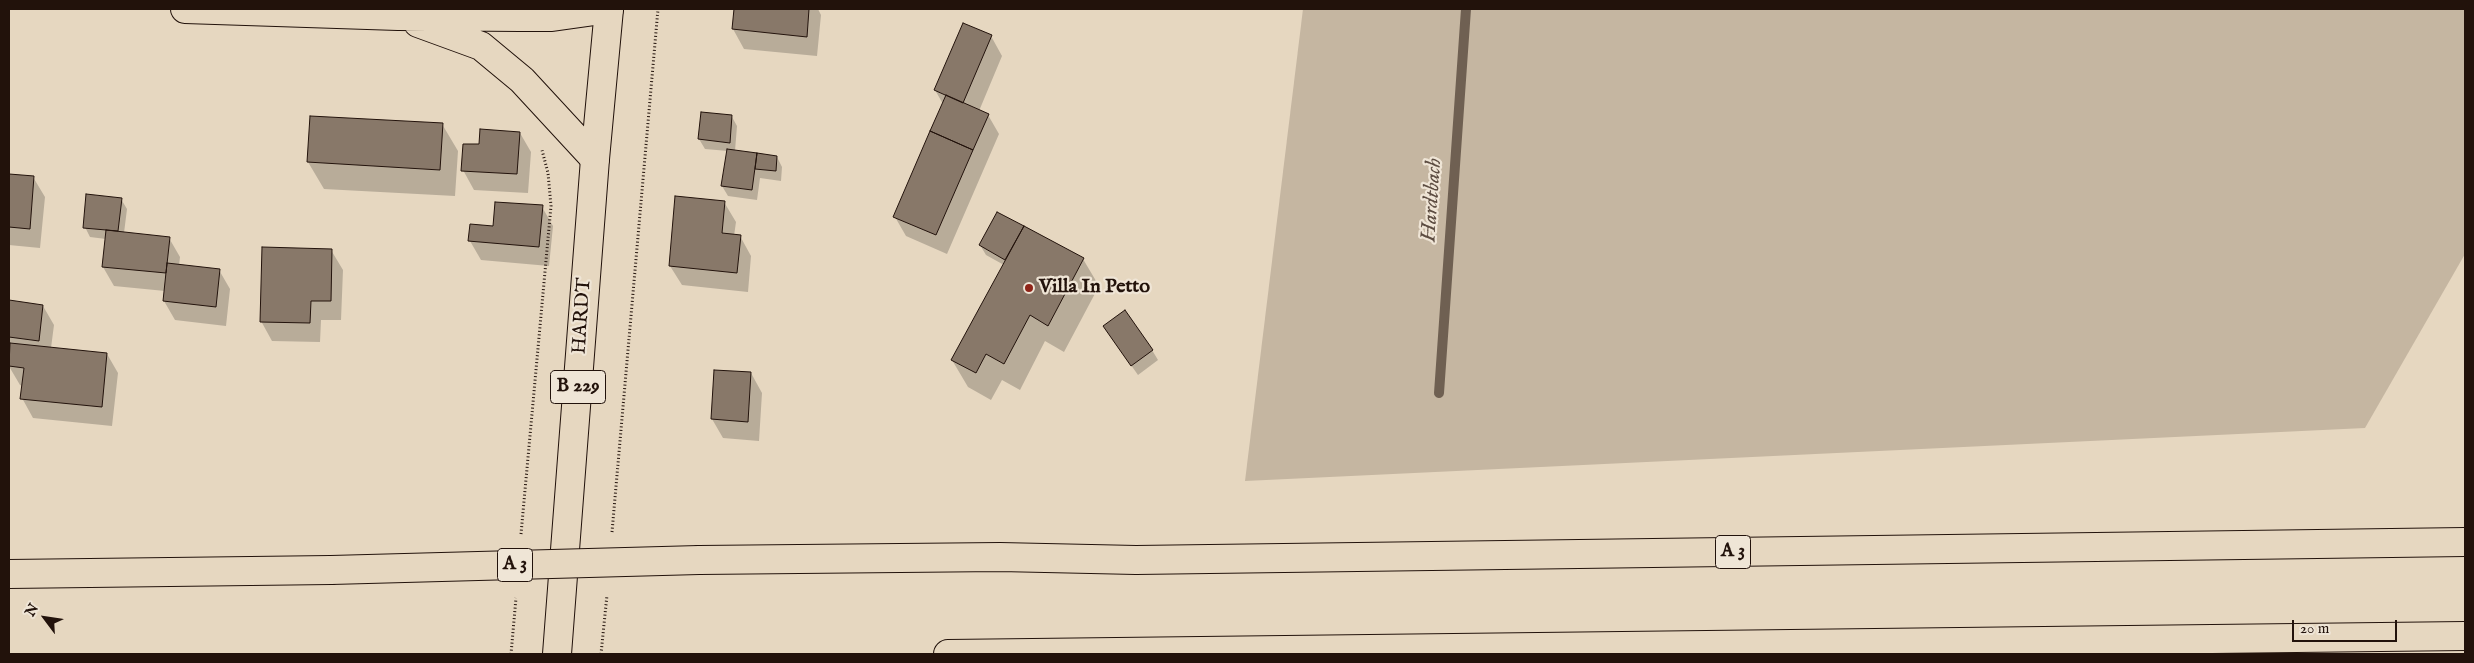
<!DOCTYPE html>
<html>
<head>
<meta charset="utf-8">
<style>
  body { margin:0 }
  #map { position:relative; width:2474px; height:663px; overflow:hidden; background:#e6d7c0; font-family:"IM FELL English",serif }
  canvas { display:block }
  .frame { position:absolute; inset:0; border:10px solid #22120b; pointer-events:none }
  .north { position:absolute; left:20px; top:593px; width:50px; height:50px; -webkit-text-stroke:4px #efe5d6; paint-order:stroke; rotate:301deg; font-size:14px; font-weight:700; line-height:20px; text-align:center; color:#22120b }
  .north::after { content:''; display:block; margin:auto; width:18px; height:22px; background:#22120b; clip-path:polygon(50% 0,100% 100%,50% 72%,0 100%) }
  .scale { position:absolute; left:2292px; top:620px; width:105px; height:22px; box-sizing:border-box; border:2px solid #22120b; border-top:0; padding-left:6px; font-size:15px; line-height:18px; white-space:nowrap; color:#22120b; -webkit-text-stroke:4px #efe5d6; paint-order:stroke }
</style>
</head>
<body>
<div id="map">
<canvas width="2474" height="663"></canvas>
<div class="frame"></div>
<div class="north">N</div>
<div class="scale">20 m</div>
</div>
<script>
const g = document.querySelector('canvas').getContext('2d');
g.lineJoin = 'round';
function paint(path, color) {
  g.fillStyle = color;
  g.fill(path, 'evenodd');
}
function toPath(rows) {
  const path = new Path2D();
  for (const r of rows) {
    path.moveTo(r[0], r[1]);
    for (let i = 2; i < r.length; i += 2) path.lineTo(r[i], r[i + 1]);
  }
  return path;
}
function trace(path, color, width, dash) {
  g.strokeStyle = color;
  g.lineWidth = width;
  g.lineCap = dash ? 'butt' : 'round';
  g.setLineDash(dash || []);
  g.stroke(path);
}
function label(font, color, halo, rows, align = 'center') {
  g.font = font + ' "IM FELL English",serif';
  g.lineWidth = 4.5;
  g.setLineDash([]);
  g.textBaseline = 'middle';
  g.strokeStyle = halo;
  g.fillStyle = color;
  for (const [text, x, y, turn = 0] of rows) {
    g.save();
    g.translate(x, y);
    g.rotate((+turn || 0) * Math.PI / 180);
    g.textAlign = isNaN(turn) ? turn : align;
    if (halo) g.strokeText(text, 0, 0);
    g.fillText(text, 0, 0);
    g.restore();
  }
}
const green = toPath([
  [1303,9,2465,9,2465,254,2365,428,1245,481]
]);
const shadow = toPath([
  [735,9,818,9,821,15,817,56,744,49,733,29],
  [991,36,1002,56,979,111,988,115,999,134,947,254,906,236,895,217,943,104,935,90],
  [311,117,442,124,458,151,455,196,324,189,308,162],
  [732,117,737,126,735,151,777,157,782,167,781,181,760,178,757,200,728,196,722,186,728,151,705,149,699,139],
  [520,133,531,152,528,193,474,190,463,170,480,146],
  [9,175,33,177,45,197,40,248,9,245],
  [121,199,127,209,124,233,169,238,180,257,179,266,219,270,230,289,226,326,175,320,164,301,165,291,114,286,103,267,106,239,90,237,85,227],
  [724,202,736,222,734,236,740,236,751,256,748,292,682,285,670,266],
  [542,207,553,226,549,266,481,260,470,241,494,227],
  [998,213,1083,259,1099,286,1064,352,1045,341,1020,390,1002,380,991,400,968,387,952,360,1004,265,986,255,980,245],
  [331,250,343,270,341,320,321,320,320,342,272,341,261,321],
  [9,302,43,306,54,325,51,348,107,354,118,373,112,426,33,418,22,398,23,386,20,385,10,368,9,377],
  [1104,327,1152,350,1158,360,1138,375],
  [751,373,762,393,759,441,723,438,712,419]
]);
const stream = toPath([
  [1439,393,1466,9]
]);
const building = toPath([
  [734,9,809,9,807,37,732,29,734,9],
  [963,23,992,35,963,103,934,90,963,23],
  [946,95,989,114,973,150,930,131,946,95],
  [701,112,732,115,730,143,698,139,701,112],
  [310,116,443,123,440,170,307,162,310,116],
  [480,129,520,132,517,174,461,171,463,144,479,144,480,129],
  [930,131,973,150,936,235,893,217,930,131],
  [727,149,757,153,752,190,721,186,727,149],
  [757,153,777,156,776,171,755,169,757,153],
  [9,174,34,176,30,229,9,227,9,174],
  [86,194,122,198,118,231,83,228,86,194],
  [675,196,725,201,722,233,741,235,737,273,669,266,675,196],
  [495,202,543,205,539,247,468,241,470,224,493,226,495,202],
  [997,212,1024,226,1005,260,979,245,997,212],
  [1024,226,1084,258,1048,326,1030,315,1004,364,986,354,976,373,951,360,1024,226],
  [106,230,170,237,166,273,102,267,106,230],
  [262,247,332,249,331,301,311,301,310,323,260,322,262,247],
  [167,263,220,269,216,307,163,301,167,263],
  [9,300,43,305,39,341,9,337,9,300],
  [1125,310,1153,350,1131,366,1103,326,1125,310],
  [10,343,107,353,102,407,20,399,24,368,9,366,10,343],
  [714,370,751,372,748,422,711,419,714,370]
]);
const path = toPath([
  [612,532,658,9],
  [521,534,551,206,548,173,542,150],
  [511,654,516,598],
  [601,654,607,595]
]);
const primary = toPath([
  [557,654,595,159,609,9]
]);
const highway = toPath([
  [185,9,398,16,520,17,552,17,609,9],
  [418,23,481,46,522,80,595,159],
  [699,560,1000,557,1136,560,2465,542],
  [9,574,331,570],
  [948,654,2465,636]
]);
const highwayBridge = toPath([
  [331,570,699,560]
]);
const markers = [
  [1029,288,5,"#8f2418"]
];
const shields = [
  [578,387,55],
  [1733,552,35],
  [515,565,35]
];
const shieldNames = [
  ["B 229",578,387],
  ["A 3",1733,552],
  ["A 3",515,565]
];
const poiNames = [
  ["Villa In Petto",1039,288]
];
const streetNames = [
  ["HARDT",583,316,-86]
];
const waterNames = [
  ["Hardtbach",1433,200,-86]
];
paint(green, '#c5b6a1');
paint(shadow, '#0003');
trace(stream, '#6f6052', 10);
paint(building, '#887869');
trace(building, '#22120b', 1);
trace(primary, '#22120b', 30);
trace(highway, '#22120b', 30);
trace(path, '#22120b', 3, [1, 2.5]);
trace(primary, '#e6d7c0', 28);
trace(highway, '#e6d7c0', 28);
trace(highwayBridge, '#22120b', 30, []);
trace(highwayBridge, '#e6d7c0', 28);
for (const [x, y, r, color] of markers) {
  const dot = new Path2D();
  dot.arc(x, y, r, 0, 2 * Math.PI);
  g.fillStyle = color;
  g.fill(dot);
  trace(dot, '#efe5d6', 2);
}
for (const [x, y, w] of shields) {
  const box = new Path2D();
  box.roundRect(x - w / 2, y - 16.5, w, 33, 4);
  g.fillStyle = '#efe5d6';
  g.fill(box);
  trace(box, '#22120b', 1);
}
label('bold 19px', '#22120b', null, shieldNames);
label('bold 20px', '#22120b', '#efe5d6', poiNames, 'left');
label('20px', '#22120b', '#efe5d6', streetNames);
label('italic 21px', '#5c4c41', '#efe5d6', waterNames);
</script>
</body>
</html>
